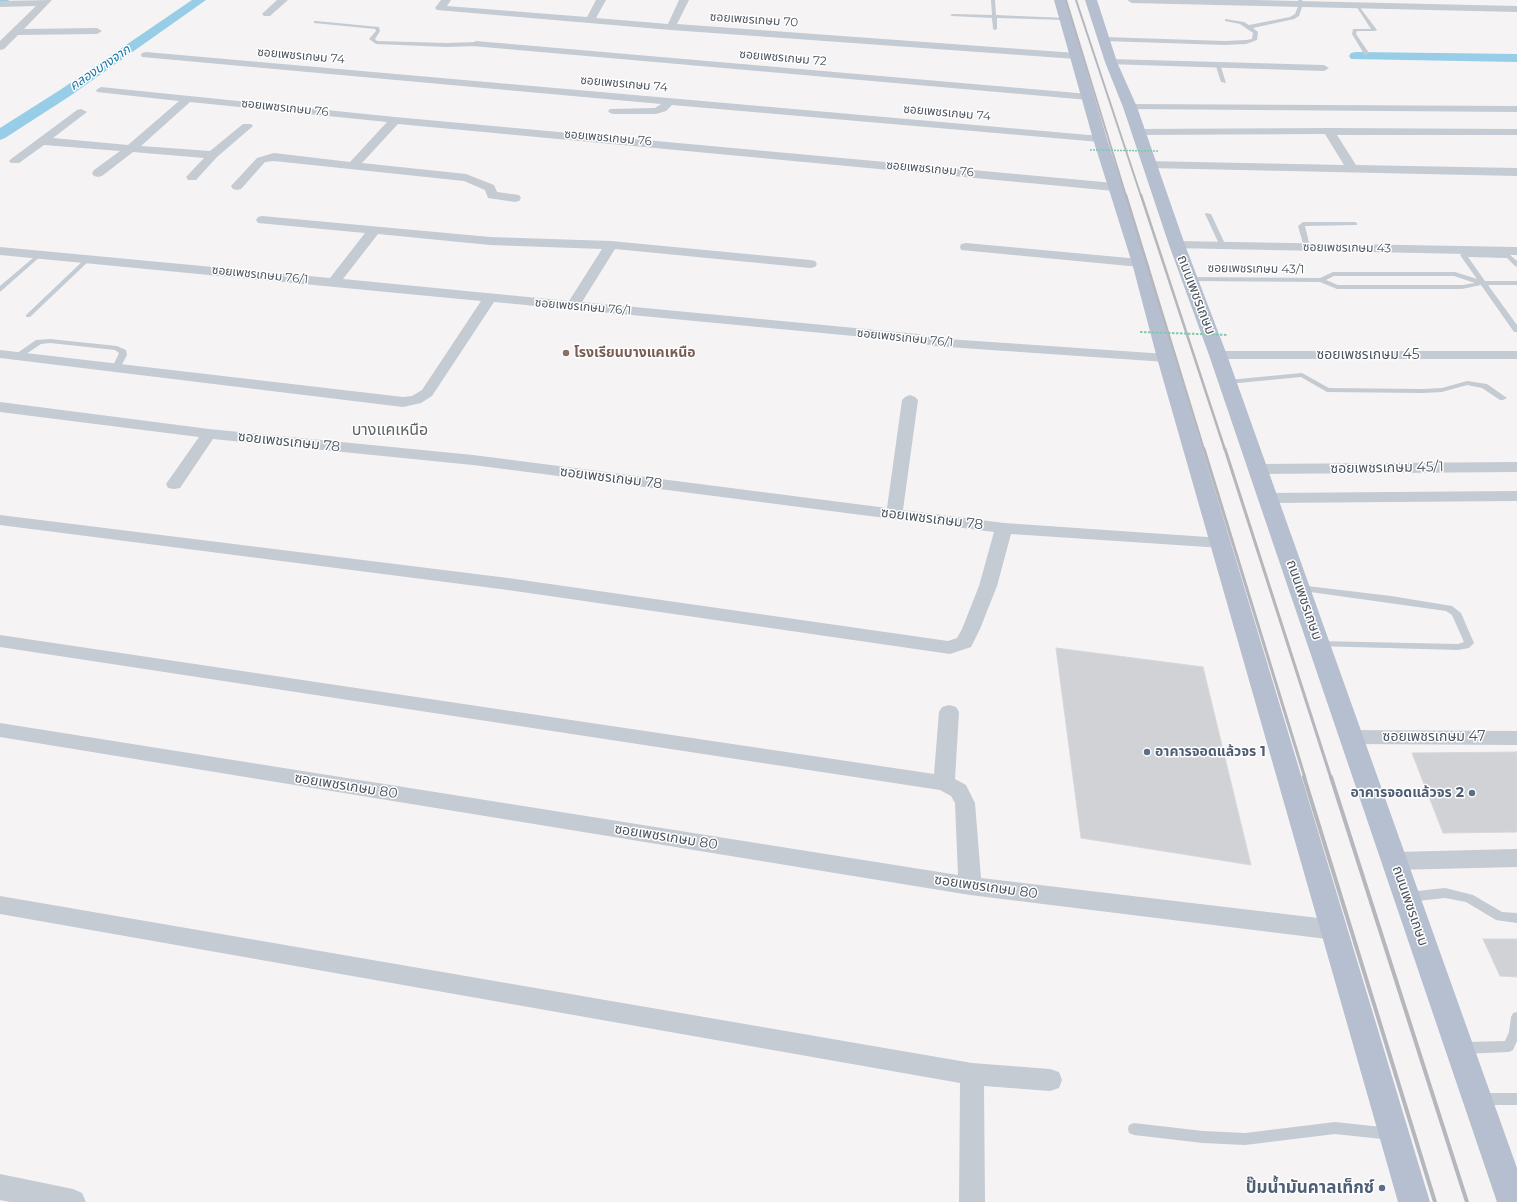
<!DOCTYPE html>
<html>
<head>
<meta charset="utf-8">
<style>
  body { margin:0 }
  canvas { display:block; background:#f5f3f3 }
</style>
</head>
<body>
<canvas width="1517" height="1202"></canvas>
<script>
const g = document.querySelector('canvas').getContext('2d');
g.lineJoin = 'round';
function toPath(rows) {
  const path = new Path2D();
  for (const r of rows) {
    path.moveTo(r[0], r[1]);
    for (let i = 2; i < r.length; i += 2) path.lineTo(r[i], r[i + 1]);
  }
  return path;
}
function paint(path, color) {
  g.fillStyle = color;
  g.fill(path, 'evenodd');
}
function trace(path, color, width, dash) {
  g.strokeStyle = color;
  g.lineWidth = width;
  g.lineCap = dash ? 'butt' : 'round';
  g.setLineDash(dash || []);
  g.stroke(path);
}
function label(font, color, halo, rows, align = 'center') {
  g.font = font + ' Montserrat,"Noto Sans Thai",sans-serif';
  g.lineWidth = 3;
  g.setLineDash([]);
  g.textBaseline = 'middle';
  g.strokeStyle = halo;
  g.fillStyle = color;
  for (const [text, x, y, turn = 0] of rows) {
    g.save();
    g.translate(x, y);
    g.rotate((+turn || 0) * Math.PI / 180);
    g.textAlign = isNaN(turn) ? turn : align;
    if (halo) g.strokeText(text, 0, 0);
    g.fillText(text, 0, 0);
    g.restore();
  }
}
const canal = toPath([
  [0,0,9,0,7,3,3,4,0,4,0,0],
  [192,0,206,0,70,96,5,138,0,140,0,128,60,90,192,0],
  [1356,52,1517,54,1517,62,1351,59,1349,56,1351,53,1356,52]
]);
const building = toPath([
  [1056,648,1203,667,1251,865,1081,838,1056,648],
  [1517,752,1517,832,1443,833,1412,753,1517,752],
  [1483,939,1517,939,1517,977,1500,976,1483,939]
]);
const lane = toPath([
  [991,0,995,0,996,15,1066,18,1068,19,1066,20,997,18,997,29,995,30,993,29,992,18,952,16,950,15,952,14,992,15,991,0],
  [1298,0,1302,0,1303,4,1299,16,1294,19,1253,28,1258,32,1257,40,1246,44,1225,45,1104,41,1101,39,1104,37,1225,41,1246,40,1252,39,1253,33,1240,24,1225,21,1225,19,1244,22,1249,25,1290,17,1295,14,1299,4,1298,0],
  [1358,5,1377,30,1375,31,1357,31,1356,34,1369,53,1366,55,1364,54,1352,34,1353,29,1371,29,1356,6,1358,5],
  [316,21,379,27,380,31,375,39,377,41,447,43,476,42,479,44,476,46,447,47,376,44,369,39,376,31,375,29,314,23,314,21,316,21],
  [1215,63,1220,64,1226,83,1221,82,1215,63],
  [1206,213,1211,214,1226,246,1225,247,1220,246,1205,214,1206,213],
  [1355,222,1357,223,1357,225,1305,226,1310,247,1307,249,1304,247,1298,226,1303,222,1355,222],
  [40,252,42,253,42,255,0,292,0,286,40,252],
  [1463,253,1509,254,1517,261,1517,267,1515,266,1507,258,1468,257,1485,281,1517,281,1517,285,1488,285,1517,325,1517,332,1514,332,1481,285,1462,289,1337,289,1320,282,1190,281,1187,279,1190,277,1320,278,1333,272,1455,272,1477,279,1460,255,1463,253],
  [1334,276,1454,276,1475,283,1462,285,1338,285,1326,280,1334,276],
  [89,256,91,257,91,259,30,317,26,317,26,315,87,257,89,256],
  [50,339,117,346,126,350,127,355,119,370,116,370,112,368,119,353,115,350,50,343,41,344,20,358,14,358,13,356,36,340,50,339],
  [1302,373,1329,388,1423,389,1442,388,1467,381,1487,384,1507,398,1503,400,1500,400,1482,388,1467,385,1442,392,1423,393,1327,392,1301,377,1228,384,1224,382,1228,380,1302,373],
  [1299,585,1391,596,1452,606,1461,613,1474,643,1469,648,1458,650,1316,646,1314,644,1316,642,1319,641,1458,644,1464,642,1452,615,1446,611,1296,590,1295,588,1299,585],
  [1445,888,1473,895,1502,912,1517,913,1517,923,1496,920,1466,902,1445,898,1408,902,1404,900,1402,897,1404,894,1408,892,1445,888],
  [1517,1012,1517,1041,1513,1050,1509,1052,1463,1054,1459,1052,1457,1048,1459,1044,1463,1042,1505,1041,1509,1032,1511,1017,1513,1013,1517,1012],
  [1480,1093,1517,1093,1517,1105,1480,1105,1476,1103,1474,1099,1476,1095,1480,1093],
  [1335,1122,1391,1128,1396,1130,1397,1134,1396,1138,1391,1140,1335,1134,1245,1145,1203,1143,1134,1135,1129,1133,1128,1129,1129,1125,1134,1123,1203,1131,1245,1133,1335,1122]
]);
const street = toPath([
  [52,0,24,29,97,28,102,31,97,34,18,35,4,49,0,50,0,41,36,6,0,7,0,1,52,0],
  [277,0,288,0,270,16,264,16,262,14,264,12,277,0],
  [441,0,451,0,447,6,587,17,596,0,606,0,596,18,668,24,679,0,689,0,677,24,1076,53,1081,56,1076,59,671,30,437,10,435,8,441,0],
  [1127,0,1254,0,1517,6,1517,12,1132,3,1127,0],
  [476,41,1089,94,1094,97,1089,100,472,46,471,44,476,41],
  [146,52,1100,136,1104,137,1106,139,1104,141,1100,142,672,105,666,111,656,114,614,114,610,113,608,111,610,109,655,108,661,104,142,57,141,55,142,53,146,52],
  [1111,59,1324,65,1329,68,1324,71,1107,64,1106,62,1107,60,1111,59],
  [101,87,395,117,1114,183,1118,184,1120,187,1118,190,1114,191,398,124,362,163,466,174,494,185,497,192,519,195,521,198,519,201,515,202,488,198,485,190,464,181,274,161,265,162,241,189,237,190,233,189,231,186,257,158,274,153,350,162,387,122,190,102,141,146,210,151,243,124,251,124,253,126,217,157,196,180,188,180,186,177,204,158,133,152,102,176,98,177,94,176,92,173,94,170,120,151,44,145,19,163,11,163,9,161,11,159,77,110,81,109,87,112,53,138,128,145,179,101,97,92,96,90,101,87],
  [1130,104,1517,106,1517,112,1126,109,1125,107,1130,104],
  [1329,128,1517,129,1517,135,1337,135,1356,165,1517,168,1517,176,1149,168,1145,167,1143,164,1145,161,1344,165,1325,134,1138,135,1134,134,1132,132,1134,130,1138,129,1329,128],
  [262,216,490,237,611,241,810,260,815,261,817,264,815,267,810,268,615,249,582,302,918,334,933,338,1166,354,1171,355,1173,358,1171,361,1166,362,933,346,917,342,494,302,432,396,421,403,403,407,0,358,0,350,403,397,412,396,422,390,481,301,0,255,0,247,330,278,365,233,258,223,256,220,258,217,262,216],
  [378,234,490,245,602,249,569,301,343,279,378,234],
  [1177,241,1517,247,1517,255,1172,248,1171,245,1172,242,1177,241],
  [966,243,1140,259,1145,260,1147,263,1145,266,1140,267,961,250,960,247,961,244,966,243],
  [1218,351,1517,351,1517,359,1218,359,1213,358,1211,355,1213,352,1218,351],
  [910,395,915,397,918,400,903,510,1004,523,1222,538,1228,539,1231,543,1228,547,1222,548,1011,534,997,586,980,629,971,647,950,654,508,590,0,525,0,515,508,578,948,641,957,638,962,629,979,586,994,532,473,465,213,439,180,488,174,489,168,488,166,484,199,437,0,412,0,402,209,429,473,455,887,508,902,400,905,397,910,395],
  [1517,462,1517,472,1257,474,1251,472,1249,469,1251,466,1257,464,1517,462],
  [1517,491,1517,501,1268,503,1262,502,1260,498,1262,494,1268,493,1517,491],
  [0,635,934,774,939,712,942,707,949,705,956,707,959,712,955,779,966,785,975,803,981,878,1335,920,1343,923,1346,930,1343,937,1335,940,970,895,0,737,0,723,958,875,955,803,951,796,940,790,0,647,0,635],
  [1351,730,1517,731,1517,745,1351,744,1344,742,1341,737,1344,732,1351,730],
  [1517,849,1517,867,1394,870,1386,867,1383,861,1386,855,1394,852,1517,849],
  [0,896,972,1063,1050,1069,1059,1072,1062,1080,1059,1088,1050,1091,984,1086,985,1202,959,1202,960,1083,0,914,0,896],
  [0,1174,73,1189,82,1193,86,1202,10,1202,0,1200,0,1174]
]);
const primary = toPath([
  [1054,0,1066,0,1107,139,1148,263,1175,358,1430,1202,1398,1202,1157,358,1132,263,1093,139,1054,0],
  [1085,0,1097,0,1117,62,1137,107,1185,245,1227,355,1517,1168,1517,1202,1497,1202,1209,355,1169,245,1123,107,1105,62,1085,0]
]);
const railFar3 = toPath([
  [1066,0,1126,196],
  [1076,0,1141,196]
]);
const railFar2 = toPath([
  [1126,195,1204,450],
  [1141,195,1225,450]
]);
const railFar1 = toPath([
  [1204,449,1305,778],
  [1225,449,1331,778]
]);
const rail = toPath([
  [1304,777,1435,1202],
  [1331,777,1467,1202]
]);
const pathBridgeFar1 = toPath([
  [1090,150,1159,151]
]);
const pathBridge = toPath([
  [1140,332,1228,335]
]);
const markers = [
  [566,353,4,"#8d6e63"],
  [1147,752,4,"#5c6f8a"],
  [1472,793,4,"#5c6f8a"],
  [1382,1188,4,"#5c6f8a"]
];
const farStreetnames = [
  ["ซอยเพชรเกษม 70",754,20,4],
  ["ซอยเพชรเกษม 74",301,56,5],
  ["ซอยเพชรเกษม 72",783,58,5],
  ["ซอยเพชรเกษม 74",624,84,5],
  ["ซอยเพชรเกษม 76",285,108,6],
  ["ซอยเพชรเกษม 74",947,113,5],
  ["ซอยเพชรเกษม 76",608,138,5],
  ["ซอยเพชรเกษม 76",930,169,5],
  ["ซอยเพชรเกษม 43",1347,248,1],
  ["ซอยเพชรเกษม 43/1",1256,269,1],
  ["ซอยเพชรเกษม 76/1",260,275,6],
  ["ซอยเพชรเกษม 76/1",583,307,5],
  ["ซอยเพชรเกษม 76/1",905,338,6]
];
const farWaternames = [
  ["คลองบางจาก",100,68,-34]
];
const streetNames = [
  ["ถนนเพชรเกษม",1196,295,69],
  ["ซอยเพชรเกษม 45",1368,355],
  ["ซอยเพชรเกษม 78",289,442,6],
  ["ซอยเพชรเกษม 45/1",1387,468,-1],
  ["ซอยเพชรเกษม 78",611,478,7],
  ["ซอยเพชรเกษม 78",932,519,7],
  ["ถนนเพชรเกษม",1304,600,71],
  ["ซอยเพชรเกษม 47",1434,737],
  ["ซอยเพชรเกษม 80",346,786,9],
  ["ซอยเพชรเกษม 80",666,837,9],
  ["ซอยเพชรเกษม 80",986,887,8],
  ["ถนนเพชรเกษม",1410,906,71]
];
const educationNames = [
  ["โรงเรียนบางแคเหนือ",574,353]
];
const serviceNames = [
  ["อาคารจอดแล้วจร 1",1155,752],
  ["อาคารจอดแล้วจร 2",1464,793,"right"]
];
const quarterNames = [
  ["บางแคเหนือ",390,430]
];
const nearServicenames = [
  ["ปั๊มน้ำมันคาลเท็กซ์",1374,1188]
];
paint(canal, '#97cde7');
paint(building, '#d0d2d6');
trace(building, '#d7d8dd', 1);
paint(lane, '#c5cbd3');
paint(street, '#c5cbd3');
paint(primary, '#b5bfcf');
trace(railFar3, '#b5b7bc', 2);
trace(railFar2, '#b5b7bc', 2.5);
trace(railFar1, '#b5b7bc', 3);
trace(rail, '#b5b7bc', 4);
trace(pathBridgeFar1, '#80c9ae', 1.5, [2, 1]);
trace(pathBridge, '#80c9ae', 2, [2.5, 1.5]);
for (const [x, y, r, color] of markers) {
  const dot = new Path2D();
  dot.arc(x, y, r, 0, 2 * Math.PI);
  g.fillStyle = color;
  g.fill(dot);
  trace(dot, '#fff', 1.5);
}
label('12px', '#4c545f', '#fff', farStreetnames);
label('italic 13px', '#1878a6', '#fff', farWaternames);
label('14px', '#4c545f', '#fff', streetNames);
label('bold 14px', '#785e54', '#fff', educationNames, 'left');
label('bold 14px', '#4e5e75', '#fff', serviceNames, 'left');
label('16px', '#606267', '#fff', quarterNames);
label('bold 17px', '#4e5e75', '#fff', nearServicenames, 'right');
</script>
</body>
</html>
